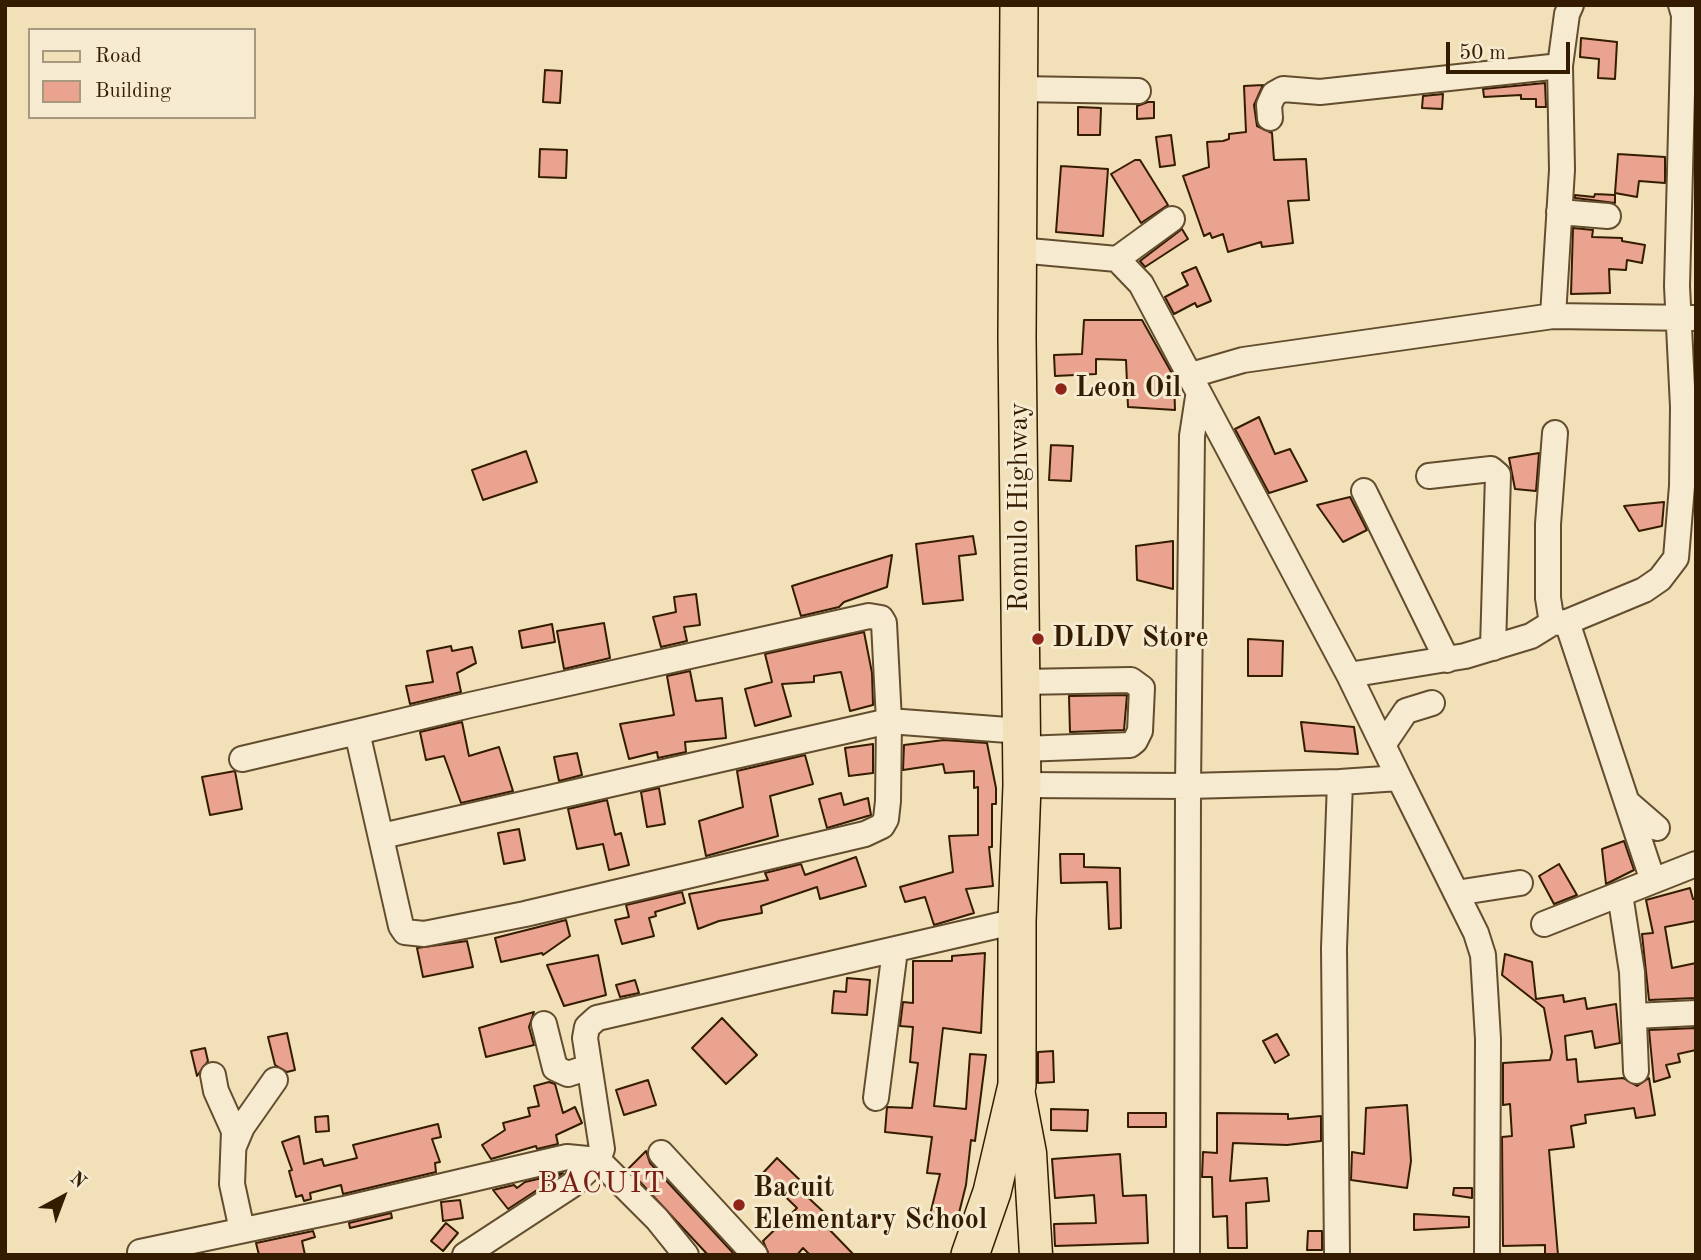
<!DOCTYPE html>
<html>
<head>
<meta charset="utf-8">
<style>
  body { margin:0 }
  #map { position:relative; width:1701px; height:1260px; overflow:hidden; background:#f1e0b8; font-family:"Old Standard TT",serif }
  canvas { display:block }
  .frame { position:absolute; inset:0; border:7px solid #341c00; pointer-events:none }
  .legend { position:absolute; left:28px; top:28px; width:228px; height:91px; box-sizing:border-box; background:#f6ebd1; border:2px solid #a8987d; margin:0; padding:9px 12px; list-style:none; font-size:21px; color:#341c00 }
  .legend li { display:flex; align-items:center; gap:14px; height:35px }
  .legend b { width:35px; border:2px solid #a8987d }
  .north { position:absolute; left:28px; top:1162px; width:70px; height:70px; -webkit-text-stroke:5px #f6ebd1; paint-order:stroke; rotate:41deg; font-size:19px; font-weight:700; line-height:28px; text-align:center; color:#341c00 }
  .north::after { content:''; display:block; margin:auto; width:24px; height:32px; background:#341c00; clip-path:polygon(50% 0,100% 100%,50% 72%,0 100%) }
  .scale { position:absolute; left:1446px; top:42px; width:124px; height:32px; box-sizing:border-box; border:4px solid #341c00; border-top:0; padding-left:9px; font-size:21px; line-height:24px; white-space:nowrap; color:#341c00; -webkit-text-stroke:5px #f6ebd1; paint-order:stroke }
</style>
</head>
<body>
<div id="map">
<canvas width="1701" height="1260"></canvas>
<div class="frame"></div>
<ul class="legend">
<li><b style="height:9px;background:#f1e0b8"></b>Road</li>
<li><b style="height:19px;background:#e9a38e"></b>Building</li>
</ul>
<div class="north">N</div>
<div class="scale">50 m</div>
</div>
<script>
const g = document.querySelector('canvas').getContext('2d');
g.lineJoin = 'round';
function paint(path, color) {
  g.fillStyle = color;
  g.fill(path, 'evenodd');
}
function toPath(rows) {
  const path = new Path2D();
  for (const r of rows) {
    path.moveTo(r[0], r[1]);
    for (let i = 2; i < r.length; i += 2) path.lineTo(r[i], r[i + 1]);
  }
  return path;
}
function trace(path, color, width, dash) {
  g.strokeStyle = color;
  g.lineWidth = width;
  g.lineCap = dash ? 'butt' : 'round';
  g.setLineDash(dash || []);
  g.stroke(path);
}
function label(font, color, halo, rows, align = 'center') {
  g.font = font + ' "Old Standard TT",serif';
  g.lineWidth = 6;
  g.setLineDash([]);
  g.textBaseline = 'middle';
  g.strokeStyle = halo;
  g.fillStyle = color;
  for (const [text, x, y, turn = 0] of rows) {
    g.save();
    g.translate(x, y);
    g.rotate((+turn || 0) * Math.PI / 180);
    g.textAlign = isNaN(turn) ? turn : align;
    if (halo) g.strokeText(text, 0, 0);
    g.fillText(text, 0, 0);
    g.restore();
  }
}
const building = toPath([
  [1581,38,1617,42,1615,79,1598,78,1599,59,1580,57,1581,38],
  [545,70,562,71,560,103,543,102,545,70],
  [1545,83,1546,107,1536,107,1536,99,1521,99,1521,95,1484,97,1483,89,1545,83],
  [1263,85,1254,105,1257,126,1272,133,1274,160,1306,159,1309,200,1288,201,1293,243,1262,247,1261,242,1228,252,1223,234,1212,238,1210,233,1204,236,1183,176,1209,167,1207,142,1223,141,1229,139,1229,134,1246,132,1244,86,1263,85],
  [1443,94,1442,109,1422,108,1423,96,1443,94],
  [1148,102,1154,102,1154,118,1137,119,1137,106,1148,102],
  [1078,107,1101,108,1100,135,1078,135,1078,107],
  [1171,135,1175,165,1160,167,1156,137,1171,135],
  [540,149,567,150,566,178,539,177,540,149],
  [1618,154,1665,157,1665,183,1639,181,1637,197,1615,193,1618,154],
  [1135,160,1140,160,1168,205,1141,223,1111,174,1135,160],
  [1061,166,1108,169,1103,236,1056,232,1061,166],
  [1595,194,1615,195,1615,203,1575,198,1575,195,1594,197,1595,194],
  [1573,228,1593,230,1592,237,1622,238,1622,241,1645,245,1642,263,1627,260,1626,270,1609,269,1610,293,1571,294,1573,228],
  [1182,229,1188,239,1148,265,1145,267,1140,261,1182,229],
  [1196,267,1211,301,1197,307,1195,303,1174,314,1165,297,1188,285,1182,273,1196,267],
  [1084,320,1142,320,1174,377,1175,410,1128,407,1126,360,1096,359,1096,374,1055,376,1054,355,1082,354,1084,320],
  [1259,417,1275,454,1290,449,1307,481,1269,493,1235,429,1259,417],
  [1051,445,1073,446,1071,481,1049,480,1051,445],
  [526,451,537,482,483,500,472,470,526,451],
  [1539,453,1536,491,1515,489,1509,458,1539,453],
  [1350,497,1367,530,1343,542,1317,505,1350,497],
  [1664,502,1662,526,1639,531,1624,506,1664,502],
  [973,536,976,554,959,556,963,600,923,604,916,544,973,536],
  [1173,541,1173,589,1137,580,1136,546,1173,541],
  [892,555,887,587,844,602,839,607,801,616,792,586,892,555],
  [696,594,700,625,684,627,687,641,661,647,653,617,676,612,674,597,696,594],
  [604,623,610,658,564,669,557,631,604,623],
  [552,624,555,642,522,648,519,631,552,624],
  [864,632,872,673,873,705,850,711,841,672,814,676,814,682,782,684,791,716,755,726,745,689,772,682,765,654,864,632],
  [1248,639,1283,641,1282,676,1248,676,1248,639],
  [451,646,452,651,472,647,476,663,457,673,461,692,410,704,406,686,433,682,427,651,451,646],
  [690,671,696,701,722,698,726,738,685,742,686,752,658,758,657,752,629,759,620,724,674,715,667,676,690,671],
  [1127,695,1124,730,1070,732,1069,696,1127,695],
  [462,722,469,756,499,747,513,791,461,803,444,756,426,760,420,732,462,722],
  [1301,722,1354,727,1358,754,1305,751,1301,722],
  [944,740,987,743,996,788,996,804,992,804,992,847,989,847,993,886,966,889,974,913,934,925,925,897,905,902,900,887,953,872,949,836,978,835,978,787,974,788,974,771,945,773,943,764,903,770,904,745,944,740],
  [873,744,873,773,849,776,845,748,873,744],
  [577,753,582,775,559,781,554,757,577,753],
  [805,755,813,784,770,796,778,836,706,856,699,821,743,807,737,771,805,755],
  [235,771,242,809,210,815,202,777,235,771],
  [659,788,665,824,647,827,641,792,659,788],
  [841,793,844,805,868,798,871,815,827,828,819,799,841,793],
  [607,800,615,835,621,833,629,865,609,870,603,844,577,849,568,809,607,800],
  [519,829,525,860,504,864,498,833,519,829],
  [1624,841,1634,870,1606,884,1602,849,1624,841],
  [1060,854,1084,854,1084,867,1120,868,1121,928,1109,929,1107,882,1061,883,1060,854],
  [856,857,866,886,820,899,817,887,761,906,762,913,719,921,698,929,689,894,768,880,765,873,801,864,805,875,856,857],
  [1559,864,1577,895,1554,904,1539,876,1559,864],
  [1690,888,1693,899,1696,899,1696,921,1665,927,1672,968,1696,963,1696,998,1649,1000,1642,934,1653,933,1646,900,1690,888],
  [682,892,685,903,655,912,656,916,649,918,654,936,622,944,615,920,629,917,626,905,682,892],
  [566,920,570,936,543,955,542,953,501,962,495,938,566,920],
  [467,941,473,967,423,977,417,948,467,941],
  [985,953,981,1033,943,1028,934,1106,966,1109,970,1054,986,1055,975,1141,971,1140,966,1185,955,1229,928,1223,940,1174,927,1173,932,1137,885,1132,887,1107,912,1108,918,1063,910,1062,913,1027,900,1026,903,1002,913,1003,913,961,952,961,952,956,985,953],
  [1505,954,1532,962,1536,999,1563,995,1564,1002,1585,998,1587,1009,1616,1004,1620,1043,1595,1048,1592,1031,1565,1036,1567,1060,1576,1059,1578,1082,1623,1078,1637,1086,1649,1078,1655,1115,1636,1118,1634,1108,1585,1115,1586,1123,1571,1126,1574,1147,1549,1150,1558,1255,1545,1255,1545,1245,1503,1246,1502,1137,1512,1136,1510,1104,1503,1105,1503,1063,1550,1060,1552,1052,1544,1008,1502,975,1505,954],
  [598,955,606,995,564,1006,547,965,598,955],
  [847,978,870,980,867,1015,832,1013,834,991,846,992,847,978],
  [635,980,639,993,620,997,616,985,635,980],
  [534,1012,529,1027,534,1045,486,1057,479,1028,534,1012],
  [722,1018,757,1055,726,1084,692,1048,722,1018],
  [1696,1028,1696,1050,1678,1054,1680,1062,1666,1065,1670,1077,1654,1082,1649,1030,1696,1028],
  [287,1033,295,1070,287,1072,275,1065,268,1037,287,1033],
  [1277,1034,1289,1055,1275,1063,1263,1041,1277,1034],
  [205,1048,208,1061,197,1076,191,1051,205,1048],
  [1053,1051,1054,1082,1038,1083,1038,1052,1053,1051],
  [648,1080,656,1105,624,1115,616,1090,648,1080],
  [549,1082,555,1084,563,1113,575,1107,582,1123,556,1135,558,1144,537,1149,536,1146,491,1159,482,1145,505,1130,503,1123,530,1116,528,1108,539,1106,534,1086,549,1082],
  [1407,1105,1411,1161,1407,1188,1351,1180,1352,1152,1364,1154,1366,1108,1407,1105],
  [1051,1109,1088,1110,1087,1131,1051,1130,1051,1109],
  [1128,1113,1166,1113,1166,1127,1128,1127,1128,1113],
  [1217,1113,1288,1114,1288,1119,1321,1116,1321,1141,1287,1145,1233,1143,1230,1181,1267,1178,1269,1201,1246,1203,1247,1248,1228,1248,1227,1216,1213,1217,1212,1177,1202,1177,1203,1152,1217,1153,1217,1113],
  [328,1116,329,1131,316,1132,315,1117,328,1116],
  [438,1124,441,1137,432,1139,440,1162,435,1163,436,1172,343,1194,341,1185,310,1193,311,1199,304,1201,302,1195,296,1197,289,1171,292,1170,282,1142,299,1136,304,1164,322,1159,324,1166,357,1158,353,1145,438,1124],
  [646,1151,650,1163,735,1255,708,1255,628,1169,646,1151],
  [1120,1154,1123,1196,1146,1195,1148,1243,1055,1246,1054,1224,1096,1223,1094,1195,1055,1198,1052,1159,1120,1154],
  [777,1158,804,1184,799,1189,830,1218,824,1224,854,1255,810,1255,803,1248,797,1255,769,1255,763,1241,797,1208,762,1174,777,1158],
  [563,1173,508,1209,493,1190,514,1185,517,1188,525,1182,563,1173],
  [1454,1188,1472,1188,1472,1198,1453,1195,1454,1188],
  [460,1200,463,1218,443,1221,441,1202,460,1200],
  [391,1213,392,1218,350,1228,349,1223,391,1213],
  [1414,1214,1469,1217,1469,1227,1414,1230,1414,1214],
  [446,1223,458,1233,443,1251,431,1241,446,1223],
  [313,1231,315,1237,302,1241,305,1255,259,1255,256,1243,313,1231],
  [1308,1231,1322,1231,1322,1250,1307,1250,1308,1231]
]);
const minor = toPath([
  [1018,89,1138,91],
  [1270,118,1269,105,1274,94,1283,89,1320,92,1560,66],
  [1559,212,1608,216],
  [1018,250,1117,259,1141,284,1349,675,1399,778,1340,782],
  [1117,259,1172,219],
  [1553,316,1562,170,1560,66,1567,14,1571,5],
  [1188,376,1243,360,1553,316,1693,318],
  [1429,476,1491,469,1498,475,1493,648],
  [1364,491,1447,660],
  [1567,622,1644,590,1660,579,1676,558,1682,486,1683,407,1677,286,1684,15,1681,5],
  [1552,623,1567,622,1653,881],
  [1349,675,1465,656,1531,636,1552,623,1548,598,1548,524,1555,433],
  [1021,682,1131,680,1142,688,1140,731,1135,741,1130,745,1022,749],
  [1383,745,1406,711,1432,703],
  [242,759,357,732,470,705,869,616,881,618,884,623,889,721,888,801,886,819,882,826,865,834,525,914,424,934,405,932,401,926,357,732],
  [1399,778,1476,933,1483,955,1488,1039,1487,1255],
  [1022,785,1188,786,1192,436,1198,397],
  [1627,802,1657,828],
  [382,836,889,721,1021,731],
  [1456,893,1520,883],
  [1620,894,1632,972,1636,1071],
  [1544,924,1696,864],
  [1634,1016,1696,1013],
  [544,1024,555,1068,568,1074,589,1067],
  [213,1075,216,1091,234,1131,232,1184,242,1230],
  [876,1098,895,950],
  [234,1146,242,1127,275,1080],
  [661,1153,755,1255],
  [141,1255,140,1252,344,1209,567,1157,598,1160,657,1219,686,1255],
  [465,1255,572,1185,598,1160,602,1149,585,1038,587,1027,597,1018,1017,921],
  [1187,1255,1188,786,1340,782,1334,948,1337,1255]
]);
const major = toPath([
  [1018,1090,1030,1153,1036,1255]
]);
const highway = toPath([
  [970,1255,992,1192,1017,1085,1017,921,1022,785,1017,337,1019,5]
]);
const markers = [
  [1061,389,7,"#8f2418"],
  [1038,639,7,"#8f2418"],
  [739,1205,7,"#8f2418"]
];
const poiNames = [
  ["Leon Oil",1075,389],
  ["DLDV Store",1052,639],
  ["Bacuit",753,1189],
  ["Elementary School",753,1221]
];
const streetNames = [
  ["Romulo Highway",1020,507,-90]
];
const neighbourhoodNames = [
  ["BACUIT",602,1184]
];
paint(building, '#e9a38e');
trace(building, '#341c00', 2);
trace(minor, '#634d2e', 28);
trace(major, '#341c00', 35);
trace(highway, '#341c00', 40);
trace(minor, '#f6ebd1', 24);
trace(major, '#f1e0b8', 32);
trace(highway, '#f1e0b8', 37);
for (const [x, y, r, color] of markers) {
  const dot = new Path2D();
  dot.arc(x, y, r, 0, 2 * Math.PI);
  g.fillStyle = color;
  g.fill(dot);
  trace(dot, '#f6ebd1', 2.5);
}
label('bold 28px', '#341c00', '#f6ebd1', poiNames, 'left');
label('28px', '#341c00', '#f6ebd1', streetNames);
g.letterSpacing = '2px';
label('30px', '#7a1f14', '#f6ebd1', neighbourhoodNames);
g.letterSpacing = '0px';
</script>
</body>
</html>
